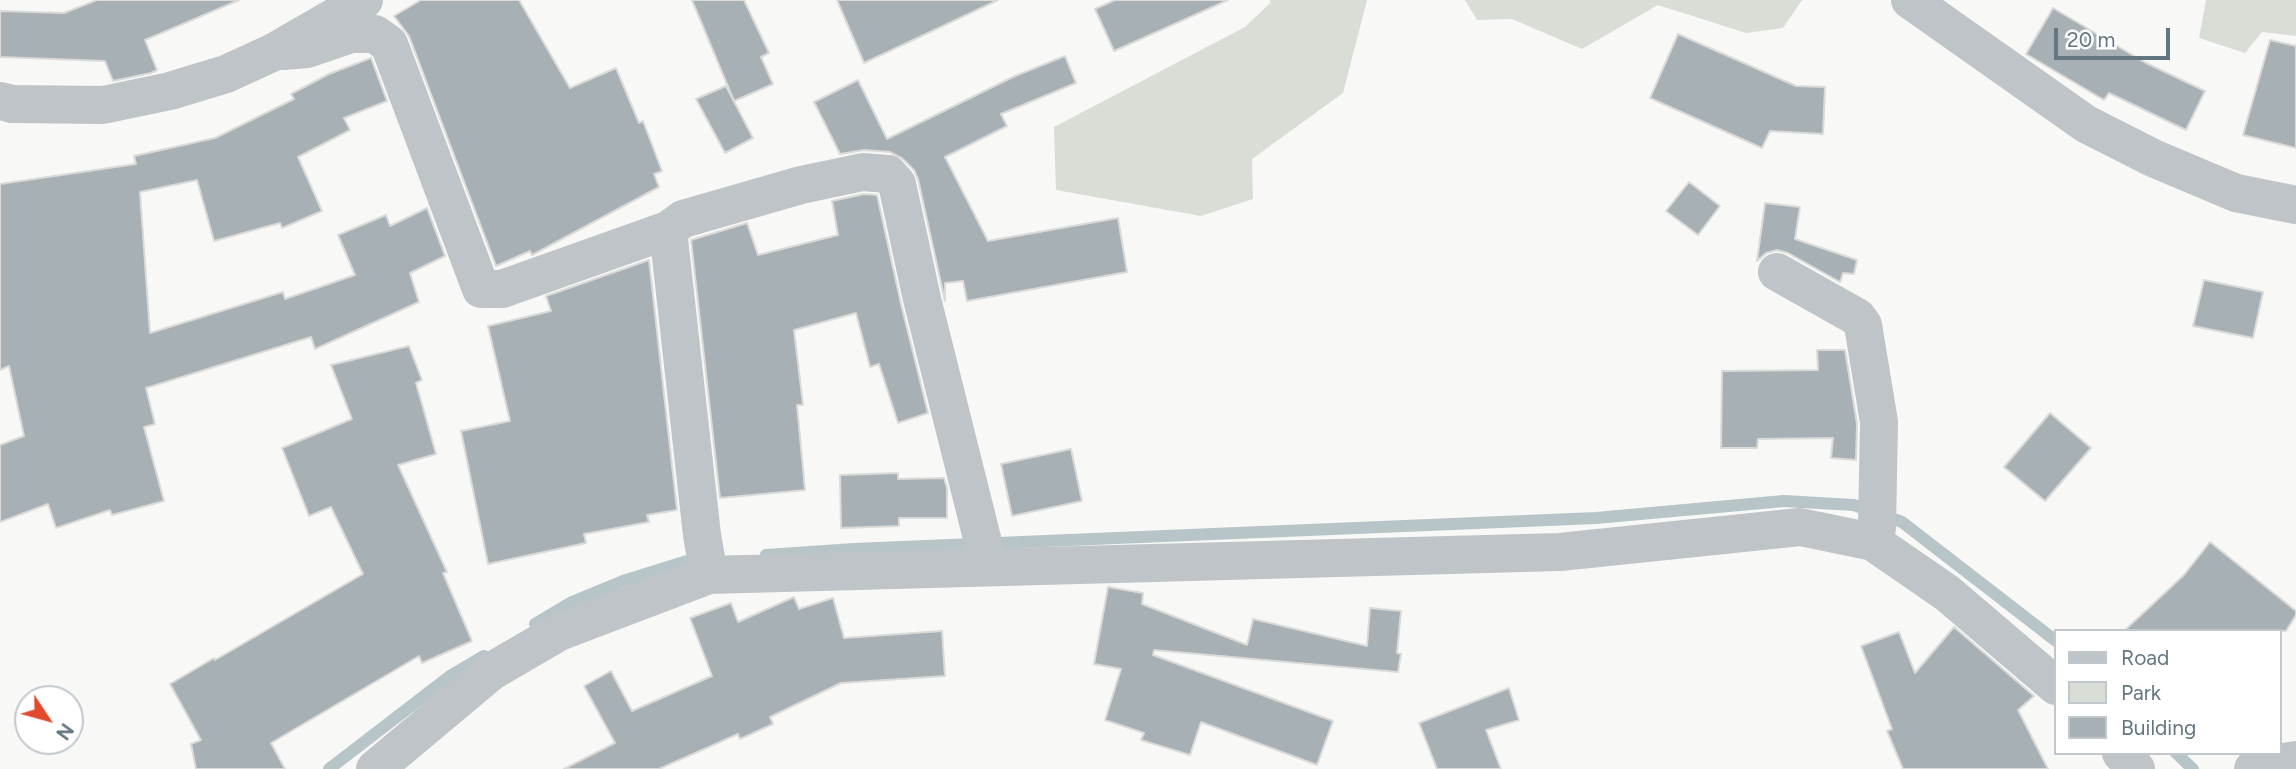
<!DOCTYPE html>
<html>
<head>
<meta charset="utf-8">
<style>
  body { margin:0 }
  #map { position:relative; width:2296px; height:769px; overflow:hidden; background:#f8f8f6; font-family:Figtree,sans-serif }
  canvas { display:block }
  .legend { position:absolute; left:2054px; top:629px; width:228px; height:126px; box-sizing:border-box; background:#fff; border:2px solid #c1c8cc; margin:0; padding:9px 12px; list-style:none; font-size:21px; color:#647680 }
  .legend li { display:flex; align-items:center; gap:14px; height:35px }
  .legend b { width:35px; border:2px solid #c1c8cc }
  .north { position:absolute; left:14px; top:685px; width:70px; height:70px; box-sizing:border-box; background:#fff; border:2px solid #c1c8cc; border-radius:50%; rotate:126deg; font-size:19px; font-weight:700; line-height:28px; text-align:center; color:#647680 }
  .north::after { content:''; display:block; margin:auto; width:24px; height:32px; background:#e24a2d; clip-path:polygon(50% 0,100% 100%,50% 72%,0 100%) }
  .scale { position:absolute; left:2054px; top:28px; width:116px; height:32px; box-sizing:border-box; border:4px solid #647680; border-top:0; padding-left:9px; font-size:21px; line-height:24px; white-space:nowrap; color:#647680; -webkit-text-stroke:5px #fff; paint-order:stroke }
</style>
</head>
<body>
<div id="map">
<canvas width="2296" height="769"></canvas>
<ul class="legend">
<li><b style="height:9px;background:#bfc4c8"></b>Road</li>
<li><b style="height:19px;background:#d8ddd5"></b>Park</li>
<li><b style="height:19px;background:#a6b0b5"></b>Building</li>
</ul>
<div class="north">N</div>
<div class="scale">20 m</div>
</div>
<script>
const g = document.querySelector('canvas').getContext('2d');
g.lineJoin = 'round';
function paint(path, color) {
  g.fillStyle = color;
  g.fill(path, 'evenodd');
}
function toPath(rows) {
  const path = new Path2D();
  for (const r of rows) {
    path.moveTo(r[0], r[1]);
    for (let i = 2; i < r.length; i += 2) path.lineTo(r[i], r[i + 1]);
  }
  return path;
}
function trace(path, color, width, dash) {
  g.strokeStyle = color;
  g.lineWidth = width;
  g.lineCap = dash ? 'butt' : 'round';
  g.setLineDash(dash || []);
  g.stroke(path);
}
const green = toPath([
  [1270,0,1367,0,1343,93,1252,159,1253,199,1201,216,1056,190,1054,127,1245,27,1270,3],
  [1465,0,1802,0,1783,28,1746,33,1658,5,1582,49,1512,19,1477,20],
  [2206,0,2296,0,2296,36,2262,32,2245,53,2199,38]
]);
const stream = toPath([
  [766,555,854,549,1596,518,1784,501,1854,505,1902,522,2056,641],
  [535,624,572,602,623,581,687,561,703,559],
  [2176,753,2193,769],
  [329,769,450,676,484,656]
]);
const building = toPath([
  [97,0,239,0,145,40,157,70,151,73,113,81,105,61,0,57,0,11,64,13,97,0],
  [421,0,519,0,570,88,616,68,639,123,643,121,662,171,654,174,659,187,532,255,530,251,496,266,409,36,394,16,421,0],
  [692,0,744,0,769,53,761,57,773,84,734,101,692,0],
  [837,0,998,0,864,63,837,0],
  [1115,0,1228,0,1114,51,1095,9,1115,0],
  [2053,8,2146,63,2205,91,2186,130,2109,93,2104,100,2026,54,2053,8],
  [1678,34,1796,86,1825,87,1823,134,1770,131,1762,148,1650,98,1678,34],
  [2270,40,2296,46,2296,148,2243,135,2270,40],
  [1065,56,1076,83,1001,114,1007,126,945,157,988,241,1118,218,1127,272,967,301,963,281,945,283,945,301,918,179,914,170,903,159,890,152,864,150,840,154,814,102,858,80,887,139,1015,76,1065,56],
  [371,58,387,101,344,118,350,130,298,157,322,211,282,228,280,223,214,241,197,180,140,192,150,333,283,292,285,299,355,275,338,235,386,215,390,226,427,208,445,256,410,273,419,302,315,349,311,337,146,388,155,424,144,427,164,501,112,515,110,510,56,528,48,504,0,522,0,445,24,436,9,366,0,370,0,184,136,164,134,156,215,138,294,99,291,94,329,74,371,58],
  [726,86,753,138,725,153,696,99,726,86],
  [1689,182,1720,206,1698,235,1666,211,1689,182],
  [864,194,877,195,901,304,928,413,898,423,879,364,870,367,856,313,794,330,803,405,797,405,805,490,720,498,691,240,747,223,758,255,838,235,832,201,864,194],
  [1765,203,1800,207,1795,239,1857,260,1854,274,1843,273,1840,282,1788,253,1777,250,1766,253,1757,261,1765,203],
  [649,260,677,510,647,515,649,522,584,534,586,543,488,564,461,431,510,421,488,326,551,311,546,296,649,260],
  [2204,280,2263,292,2253,338,2193,326,2204,280],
  [409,346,422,380,416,383,436,454,398,465,447,572,443,573,472,641,422,663,419,656,271,743,285,769,196,769,191,744,201,740,170,684,214,658,215,660,363,574,331,507,309,516,282,448,352,419,331,365,409,346],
  [1817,350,1845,350,1857,424,1856,460,1831,458,1833,438,1758,439,1757,448,1721,448,1722,371,1818,370,1817,350],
  [2050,413,2091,448,2045,501,2004,467,2050,413],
  [1071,449,1082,501,1012,516,1001,464,1071,449],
  [898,473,898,479,944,478,947,488,947,518,899,518,899,526,841,528,840,475,898,473],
  [2210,542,2296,611,2296,615,2286,631,2124,631,2184,575,2210,542],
  [1108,587,1143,593,1142,604,1247,645,1253,619,1367,646,1370,608,1401,611,1397,653,1401,654,1398,672,1154,650,1153,655,1333,721,1317,765,1201,722,1190,755,1141,740,1144,733,1105,720,1121,669,1094,664,1108,587],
  [794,597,799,609,833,598,844,638,942,631,945,676,841,683,770,717,773,724,740,739,738,734,659,769,564,769,615,743,584,686,611,671,632,711,712,676,690,618,731,603,738,622,794,597],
  [1954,627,2034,696,2018,710,2048,769,1903,769,1887,731,1892,729,1861,646,1899,632,1915,673,1954,627],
  [1509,688,1519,720,1486,730,1501,769,1437,769,1419,723,1509,688]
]);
const minor = toPath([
  [283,51,307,49,351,34,375,34,389,44,481,289,502,289,668,230],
  [1777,272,1857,317,1863,325,1879,422,1877,528,1873,542],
  [709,575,702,535,668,230,683,219,801,185,863,172,888,174,897,184,922,299,989,566],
  [2121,753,2136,769],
  [375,769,492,671,559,632,709,575,1560,552,1800,527,1873,542,1947,593,2056,686],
  [2253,769,2260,766,2296,760]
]);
const tertiary = toPath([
  [1910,0,2086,124,2153,158,2236,193,2296,205],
  [0,101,12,104,103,105,170,91,226,74,274,52,364,0]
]);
paint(green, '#d8ddd5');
trace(stream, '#b7c5c8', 12);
paint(building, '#a6b0b5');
trace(building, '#dadad8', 2);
trace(minor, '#bfc4c8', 38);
trace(tertiary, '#bfc4c8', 38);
</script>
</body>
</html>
